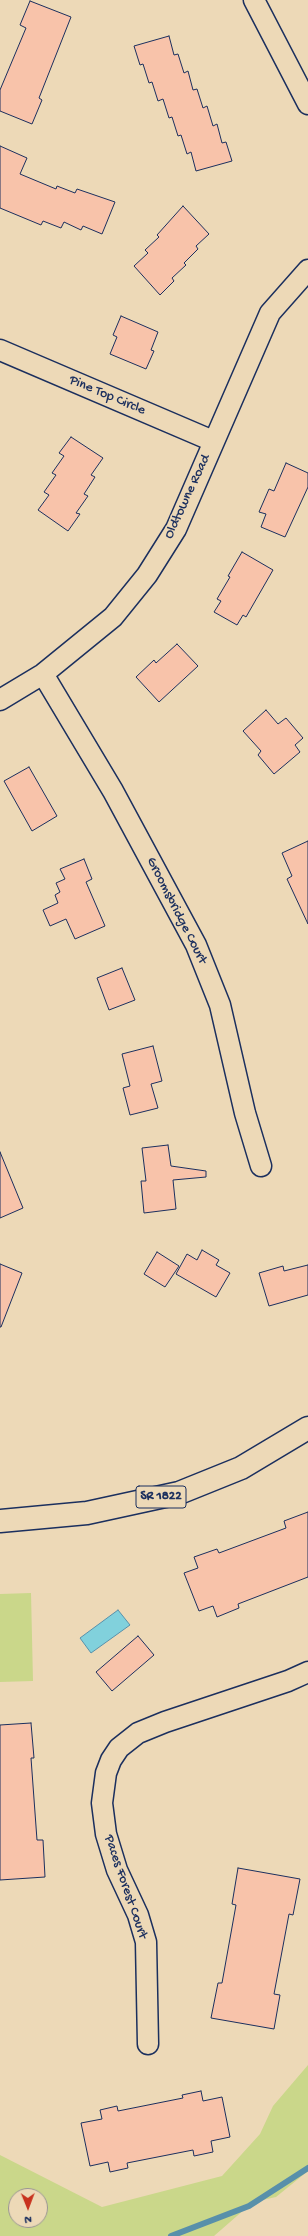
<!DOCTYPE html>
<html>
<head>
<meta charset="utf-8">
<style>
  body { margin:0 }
  #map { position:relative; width:308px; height:2236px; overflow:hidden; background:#edd9b7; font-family:"Gochi Hand",sans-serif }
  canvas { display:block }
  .north { position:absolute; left:8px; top:2188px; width:40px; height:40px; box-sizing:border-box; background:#edd9b7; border:1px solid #999593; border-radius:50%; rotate:179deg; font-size:11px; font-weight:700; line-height:16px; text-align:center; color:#1b2f5e }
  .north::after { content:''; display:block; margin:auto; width:14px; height:18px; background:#c8321e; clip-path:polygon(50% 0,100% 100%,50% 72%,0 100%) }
</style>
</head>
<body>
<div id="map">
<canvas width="308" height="2236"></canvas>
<div class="north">N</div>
</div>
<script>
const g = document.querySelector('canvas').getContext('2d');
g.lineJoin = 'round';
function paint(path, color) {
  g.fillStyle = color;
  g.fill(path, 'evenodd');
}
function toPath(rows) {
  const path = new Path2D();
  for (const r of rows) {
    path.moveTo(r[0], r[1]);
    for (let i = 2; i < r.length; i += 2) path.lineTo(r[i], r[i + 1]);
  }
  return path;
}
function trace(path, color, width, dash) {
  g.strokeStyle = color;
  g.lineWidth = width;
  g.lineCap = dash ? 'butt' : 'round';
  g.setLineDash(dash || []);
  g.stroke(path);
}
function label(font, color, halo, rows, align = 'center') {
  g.font = font + ' "Gochi Hand",sans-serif';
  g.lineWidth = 3;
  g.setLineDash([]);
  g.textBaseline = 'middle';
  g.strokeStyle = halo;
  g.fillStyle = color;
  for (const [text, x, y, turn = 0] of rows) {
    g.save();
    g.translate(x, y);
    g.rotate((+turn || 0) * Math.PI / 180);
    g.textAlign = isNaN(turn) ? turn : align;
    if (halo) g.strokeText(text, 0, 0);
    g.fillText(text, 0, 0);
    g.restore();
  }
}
const green = toPath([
  [31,1593,33,1681,0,1682,0,1594],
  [308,2065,308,2171,276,2197,253,2202,214,2236,0,2236,0,2155,102,2207,222,2176,260,2134,273,2106],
  [16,2196,40,2196,40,2220,16,2220]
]);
const water = toPath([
  [118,1610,130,1625,91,1653,80,1638,118,1610]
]);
const stream = toPath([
  [171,2236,249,2206,308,2168]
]);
const building = toPath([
  [30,1,71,17,39,98,42,100,32,124,0,111,0,90,26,28,20,25,30,1],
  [169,36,174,55,178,54,184,73,188,71,193,90,197,89,203,108,207,106,213,126,217,124,222,143,226,142,232,161,196,171,191,152,187,154,181,135,178,136,172,117,169,118,163,99,158,101,152,82,149,83,143,64,140,65,134,46,169,36],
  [0,146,27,158,20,174,56,189,57,186,75,193,77,189,115,202,102,234,83,226,81,230,64,222,61,228,43,221,41,225,0,208,0,146],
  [183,206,209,234,196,246,198,249,184,263,186,265,172,278,174,281,160,295,134,266,148,253,145,250,159,237,157,235,183,206],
  [121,316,158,332,151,350,154,351,146,369,110,354,117,337,113,335,121,316],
  [71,437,103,458,91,475,95,477,84,494,88,496,76,513,80,514,68,531,38,510,49,495,44,492,56,475,52,473,64,456,59,453,71,437],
  [286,463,308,473,308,487,285,537,261,527,266,514,259,512,269,489,274,491,286,463],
  [242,552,273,570,246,617,243,615,237,625,214,612,221,601,217,599,230,577,228,576,242,552],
  [177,644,198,666,159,702,136,677,154,660,156,663,177,644],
  [266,710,278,724,286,718,303,738,295,745,300,752,274,774,258,755,261,751,243,731,266,710],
  [29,767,57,816,32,831,4,781,29,767],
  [308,841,308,924,287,879,292,876,282,853,308,841],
  [84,859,92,879,86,882,105,926,75,939,66,919,50,926,43,910,58,903,55,895,60,892,56,883,65,879,60,869,84,859],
  [122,968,135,1000,109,1010,97,978,122,968],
  [153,1046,162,1081,151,1084,158,1108,130,1115,123,1088,130,1086,122,1054,153,1046],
  [168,1145,171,1166,206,1171,206,1177,173,1180,176,1209,144,1213,141,1181,146,1181,142,1148,168,1145],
  [0,1152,23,1208,0,1218,0,1152],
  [202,1250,219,1260,216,1265,230,1273,216,1297,176,1274,187,1254,197,1260,202,1250],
  [157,1252,179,1266,165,1287,144,1274,157,1252],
  [0,1264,22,1273,1,1327,0,1327,0,1264],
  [308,1265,308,1295,269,1306,259,1273,283,1266,284,1271,308,1265],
  [308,1512,308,1577,238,1604,239,1608,217,1617,213,1606,199,1611,184,1573,198,1568,194,1557,217,1549,219,1553,286,1528,284,1521,308,1512],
  [138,1636,154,1655,112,1691,96,1672,138,1636],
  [31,1723,34,1758,31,1758,37,1840,43,1840,45,1877,0,1880,0,1725,31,1723],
  [238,1868,300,1879,293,1915,289,1914,274,1994,280,1995,274,2029,211,2018,218,1983,222,1983,236,1905,232,1904,238,1868],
  [201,2091,203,2101,222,2097,230,2137,211,2141,213,2152,194,2156,193,2150,127,2163,128,2168,110,2172,108,2162,90,2166,81,2123,102,2119,100,2110,117,2106,118,2111,183,2098,182,2095,201,2091]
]);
const street = toPath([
  [254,0,308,104],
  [0,350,213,441],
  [43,674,113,791,196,945,220,1005,245,1113,261,1166],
  [0,700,43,674,113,617,147,575,176,529,270,313,308,270],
  [148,2044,146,1942,138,1915,117,1870,106,1834,102,1803,106,1773,111,1760,119,1748,138,1733,165,1722,288,1681,308,1672]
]);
const primary = toPath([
  [0,1521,87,1513,179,1493,241,1468,308,1428]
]);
const shields = [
  [161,1497,50]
];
const shieldNames = [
  ["SR 1822",161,1497]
];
const streetNames = [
  ["Pine Top Circle",107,396,23],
  ["Oldtowne Road",188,497,-65],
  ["Groomsbridge Court",176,911,63],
  ["Paces Forest Court",125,1887,71]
];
paint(green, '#cad78a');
paint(water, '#81d1dc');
trace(water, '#5890aa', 1);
trace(stream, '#5890aa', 6);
paint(building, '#f8c3aa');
trace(building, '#1b2f5e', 1);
trace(street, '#1b2f5e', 23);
trace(primary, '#1b2f5e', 25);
trace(street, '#edd9b7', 20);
trace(primary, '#edd9b7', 22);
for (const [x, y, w] of shields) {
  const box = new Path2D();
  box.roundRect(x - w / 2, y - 11, w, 22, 3);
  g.fillStyle = '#edd9b7';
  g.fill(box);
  trace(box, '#1b2f5e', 1);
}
label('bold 13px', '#1b2f5e', null, shieldNames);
label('14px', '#1b2f5e', '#edd9b7', streetNames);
</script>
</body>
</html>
